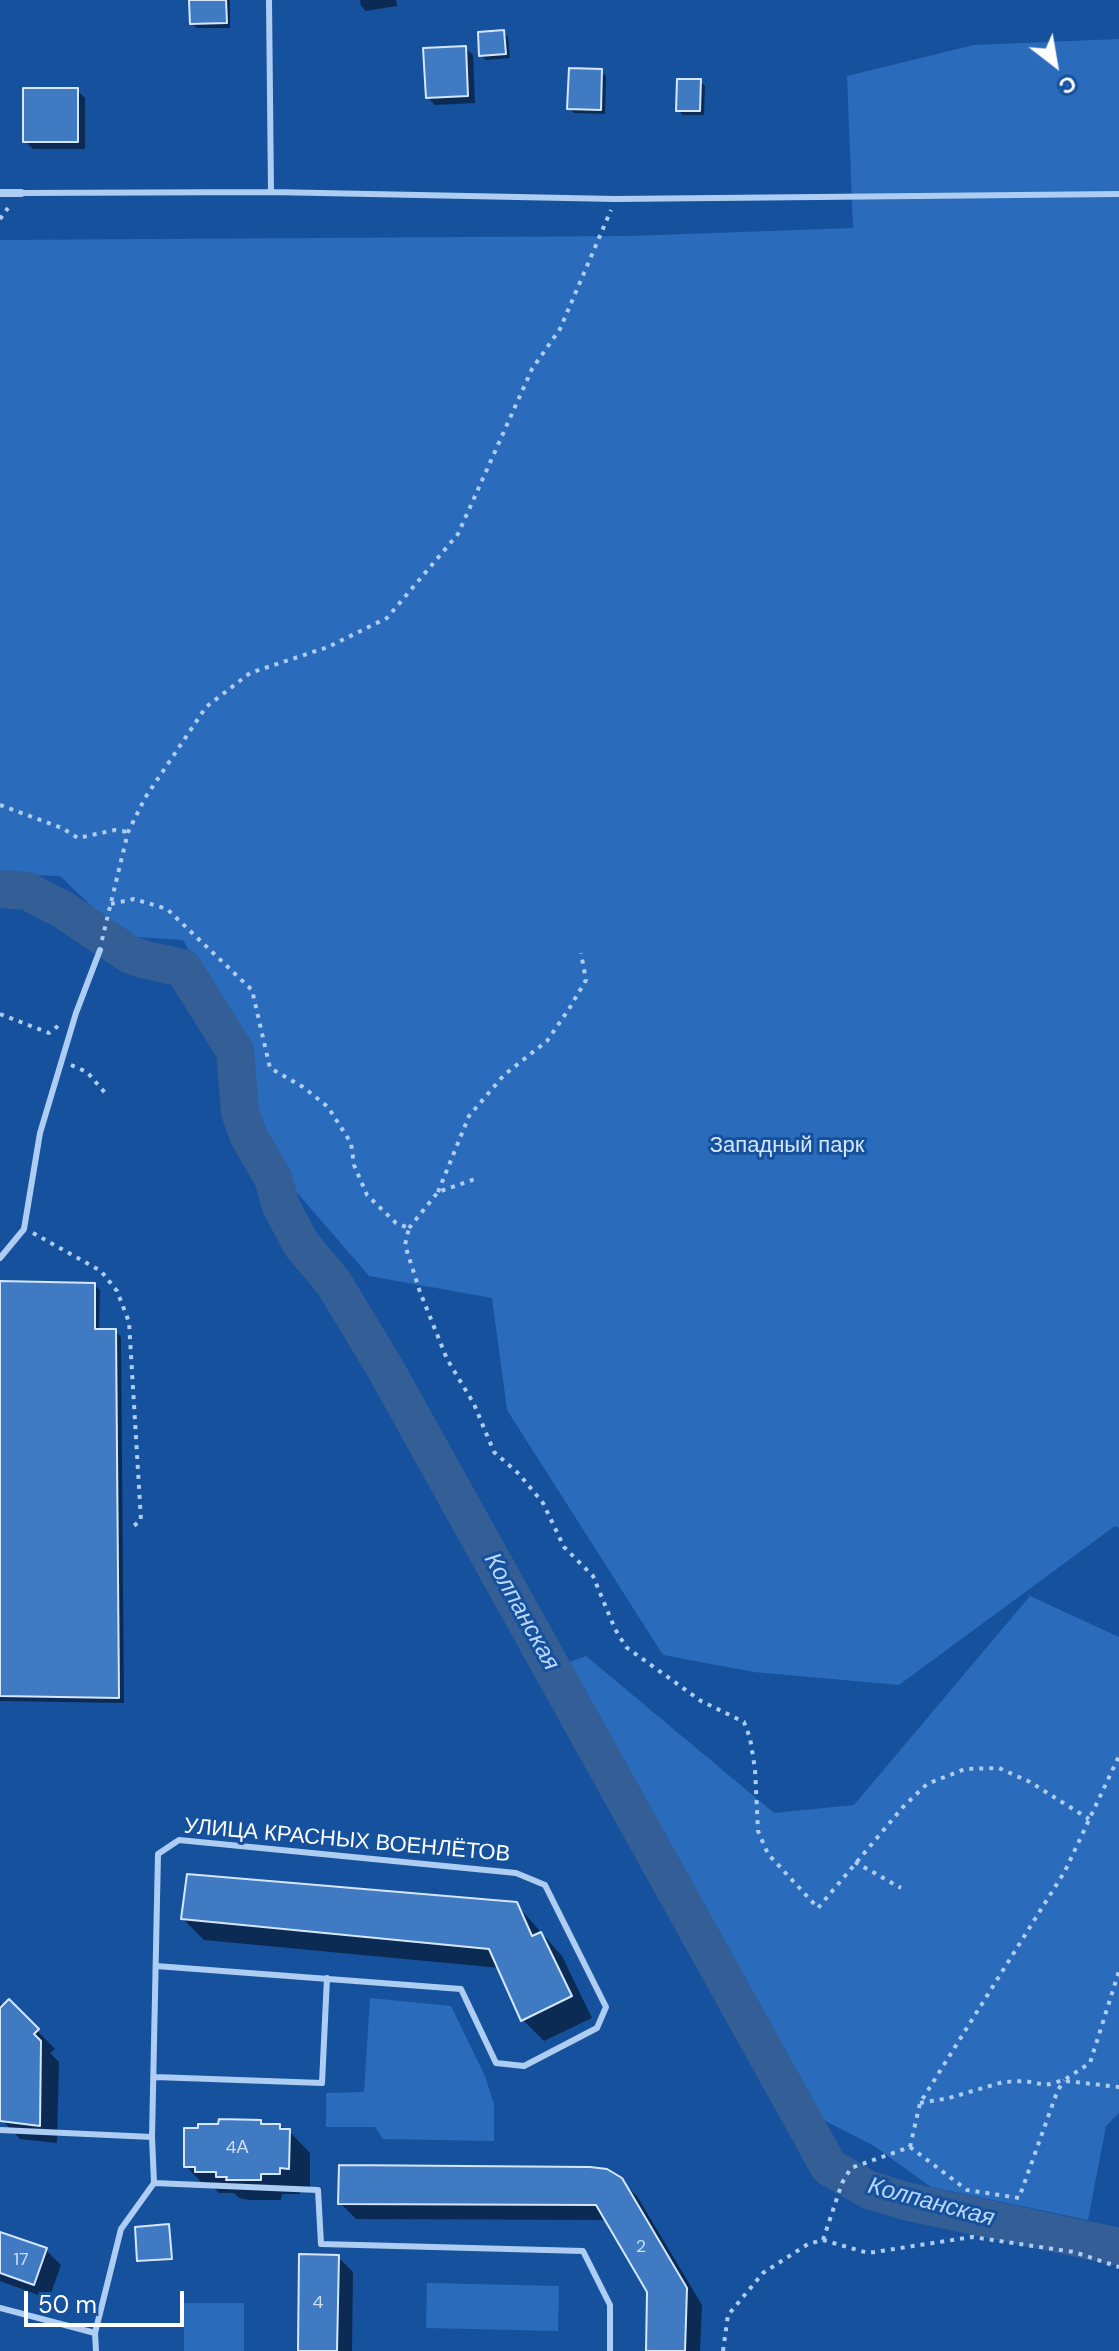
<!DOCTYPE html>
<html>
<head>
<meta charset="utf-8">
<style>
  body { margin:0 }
  #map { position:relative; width:1119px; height:2351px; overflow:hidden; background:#16519d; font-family:"DM Sans",sans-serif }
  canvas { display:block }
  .north { position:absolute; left:1015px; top:24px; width:80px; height:80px; -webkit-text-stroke:6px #16519d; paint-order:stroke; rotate:149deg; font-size:22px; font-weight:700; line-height:32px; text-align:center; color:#fff }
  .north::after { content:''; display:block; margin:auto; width:28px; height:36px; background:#fff; clip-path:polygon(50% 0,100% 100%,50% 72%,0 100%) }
  .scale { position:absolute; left:24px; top:2291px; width:160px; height:36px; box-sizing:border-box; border:4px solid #fff; border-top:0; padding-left:10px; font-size:24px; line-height:28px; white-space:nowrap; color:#fff; -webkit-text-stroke:6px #16519d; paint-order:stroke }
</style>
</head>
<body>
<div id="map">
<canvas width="1119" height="2351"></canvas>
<div class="north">С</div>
<div class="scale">50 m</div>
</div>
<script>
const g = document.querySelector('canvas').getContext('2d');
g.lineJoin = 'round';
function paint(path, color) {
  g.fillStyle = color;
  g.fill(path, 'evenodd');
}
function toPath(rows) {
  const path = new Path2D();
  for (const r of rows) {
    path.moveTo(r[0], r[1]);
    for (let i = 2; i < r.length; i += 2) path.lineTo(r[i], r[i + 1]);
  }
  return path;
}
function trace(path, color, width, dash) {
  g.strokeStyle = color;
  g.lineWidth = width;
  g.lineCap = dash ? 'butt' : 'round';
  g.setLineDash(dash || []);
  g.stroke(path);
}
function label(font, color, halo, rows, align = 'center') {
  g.font = font + ' "DM Sans",sans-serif';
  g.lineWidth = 6;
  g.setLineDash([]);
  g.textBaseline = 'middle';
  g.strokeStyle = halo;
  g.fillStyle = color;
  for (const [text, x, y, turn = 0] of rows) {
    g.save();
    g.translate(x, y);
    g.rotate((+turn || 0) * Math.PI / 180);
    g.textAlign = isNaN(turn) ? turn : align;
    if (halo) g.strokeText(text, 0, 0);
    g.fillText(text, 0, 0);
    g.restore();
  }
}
const green = toPath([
  [1119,39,1119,1528,1115,1526,899,1685,754,1672,663,1655,507,1410,492,1298,369,1276,249,1137,241,1074,242,1045,183,940,123,936,60,876,0,874,0,240,630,236,853,228,847,76,974,45],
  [1030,1596,1119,1637,1119,2113,1106,2126,1088,2220,931,2187,874,2146,814,2115,562,1665,586,1656,774,1813,854,1805],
  [370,1998,451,2006,485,2076,494,2104,494,2141,383,2139,375,2127,326,2127,326,2093,364,2092],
  [427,2283,559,2286,558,2331,426,2328],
  [184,2303,244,2303,244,2351,184,2351]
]);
const shadow = toPath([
  [191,0,230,0,230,28,197,28,192,24],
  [360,0,396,0,397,6,366,11,361,6],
  [503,32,508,37,510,58,486,60,481,55],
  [465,48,473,55,475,103,435,105,428,98],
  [601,71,606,76,605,114,574,113,569,108],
  [700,81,705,86,704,115,683,115,678,110],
  [77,90,85,98,85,149,33,149,25,141],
  [0,1283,94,1285,100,1290,99,1331,115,1331,121,1337,124,1703,0,1701],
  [516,1904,562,1956,592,2018,544,2041,523,2020,500,1968,204,1940,183,1919],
  [9,2002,55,2049,50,2053,59,2062,57,2143,20,2139,2,2120,0,2003,4,2007],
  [260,2122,264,2126,280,2126,289,2131,310,2153,310,2189,300,2189,300,2194,282,2194,281,2200,250,2200,239,2198,234,2193,219,2193,214,2188,207,2188,186,2166],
  [620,2180,637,2196,702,2305,700,2351,648,2351,649,2292,606,2220,356,2219,340,2203],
  [169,2226,173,2260,141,2262,139,2260],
  [0,2234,46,2250,61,2265,49,2299,0,2281],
  [338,2257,353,2272,352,2351,300,2351]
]);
const river = toPath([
  [0,889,27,891,65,911,129,954,142,959,183,968,235,1051,240,1112,249,1137,273,1178,281,1206,301,1244,333,1282,385,1368,829,2167,869,2190,909,2202,1119,2247]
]);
const building = toPath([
  [189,0,226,0,227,23,190,24,189,0],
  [504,30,506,54,479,56,478,32,504,30],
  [466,46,468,96,426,98,423,48,466,46],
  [569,68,602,69,601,110,567,109,569,68],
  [677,79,701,79,700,111,676,111,677,79],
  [23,88,78,88,78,142,23,142,23,88],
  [0,1281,95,1283,95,1329,116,1329,119,1698,0,1696,0,1281],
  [187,1874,517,1902,532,1936,541,1932,572,1996,521,2021,489,1949,181,1919,187,1874],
  [9,1999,39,2029,34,2034,41,2041,40,2126,0,2121,0,2008,9,1999],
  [219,2119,261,2120,261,2124,280,2124,280,2129,290,2129,289,2169,280,2168,280,2174,261,2174,261,2180,226,2180,227,2177,216,2177,216,2172,195,2172,195,2167,184,2167,184,2128,198,2128,198,2124,218,2124,219,2119],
  [339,2165,590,2167,607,2169,622,2178,687,2288,685,2351,646,2351,647,2292,596,2205,338,2204,339,2165],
  [169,2224,172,2259,137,2261,135,2227,169,2224],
  [0,2232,47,2248,34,2285,0,2273,0,2232],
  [299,2254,339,2255,337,2351,298,2351,299,2254]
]);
const path = toPath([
  [0,219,8,208],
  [0,805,62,828,78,838,115,830,128,832],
  [111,904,134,899,167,909,252,990,270,1068,303,1087,328,1107,351,1143,354,1165,367,1195,396,1223,409,1228,405,1245,420,1292,447,1359,474,1404,494,1452,519,1474,543,1503,564,1547,593,1576,615,1629,626,1647,701,1701,744,1722,750,1738,755,1769,758,1831,768,1854,818,1908,903,1807,927,1784,965,1769,999,1768,1030,1782,1089,1819],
  [102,940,128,832,145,798,206,707,250,673,328,647,387,618,458,534,532,369,560,329,611,210],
  [0,1014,49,1033,58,1026],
  [71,1065,87,1072,106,1094],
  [438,1192,469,1116,504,1075,547,1041,569,1009,586,980,581,953],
  [409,1228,438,1192,475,1179],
  [33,1233,101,1271,117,1291,129,1322,141,1520,130,1529],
  [855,1862,901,1888],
  [1066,2081,1119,2087],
  [920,2103,949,2098,1003,2082,1025,2081,1046,2085,1064,2080,1090,2063,1119,1971],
  [910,2147,920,2103,1065,1871,1119,1756],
  [910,2147,967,2190,1019,2198,1057,2092,1064,2080],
  [823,2240,842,2183,851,2168,910,2147],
  [723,2351,728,2315,763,2273,808,2244,823,2240,868,2253,972,2237,1074,2252,1119,2267]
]);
const service = toPath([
  [269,0,271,192],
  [21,193,271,192,615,199,1119,194],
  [0,1258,24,1229,40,1133,76,1013,100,950],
  [155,2077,322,2083,327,1978],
  [0,2130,152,2137,154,2183,318,2190,321,2244,583,2251,610,2305,610,2351],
  [152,2137,158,1854,179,1840,516,1873,545,1885,606,2007,597,2028,524,2066,496,2063,461,1989,156,1966],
  [0,2308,95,2333,96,2351],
  [95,2333,121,2229,154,2183]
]);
const minor = toPath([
  [0,193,21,193]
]);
const numberNames = [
  ["4А",237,2148],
  ["2",641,2247],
  ["17",21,2260],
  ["4",318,2303]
];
const parkNames = [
  ["Западный парк",787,1146]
];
const streetNames = [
  ["УЛИЦА КРАСНЫХ ВОЕНЛЁТОВ",347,1841,5]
];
const waterNames = [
  ["Колпанская",521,1612,61],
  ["Колпанская",931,2203,15]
];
paint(green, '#2a6bbb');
paint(shadow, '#0007');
trace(river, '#345e96', 38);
paint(building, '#3f7ac3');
trace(building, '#d6e7fd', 2);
trace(path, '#aecdf3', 4, [4, 6]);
trace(service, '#aecdf3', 6);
trace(minor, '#aecdf3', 8);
label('18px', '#cfdef0', null, numberNames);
label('22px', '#d6e7fd', '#16519d', parkNames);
label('22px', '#fff', '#16519d', streetNames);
label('italic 24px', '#bad7f9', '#16519d', waterNames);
</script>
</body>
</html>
